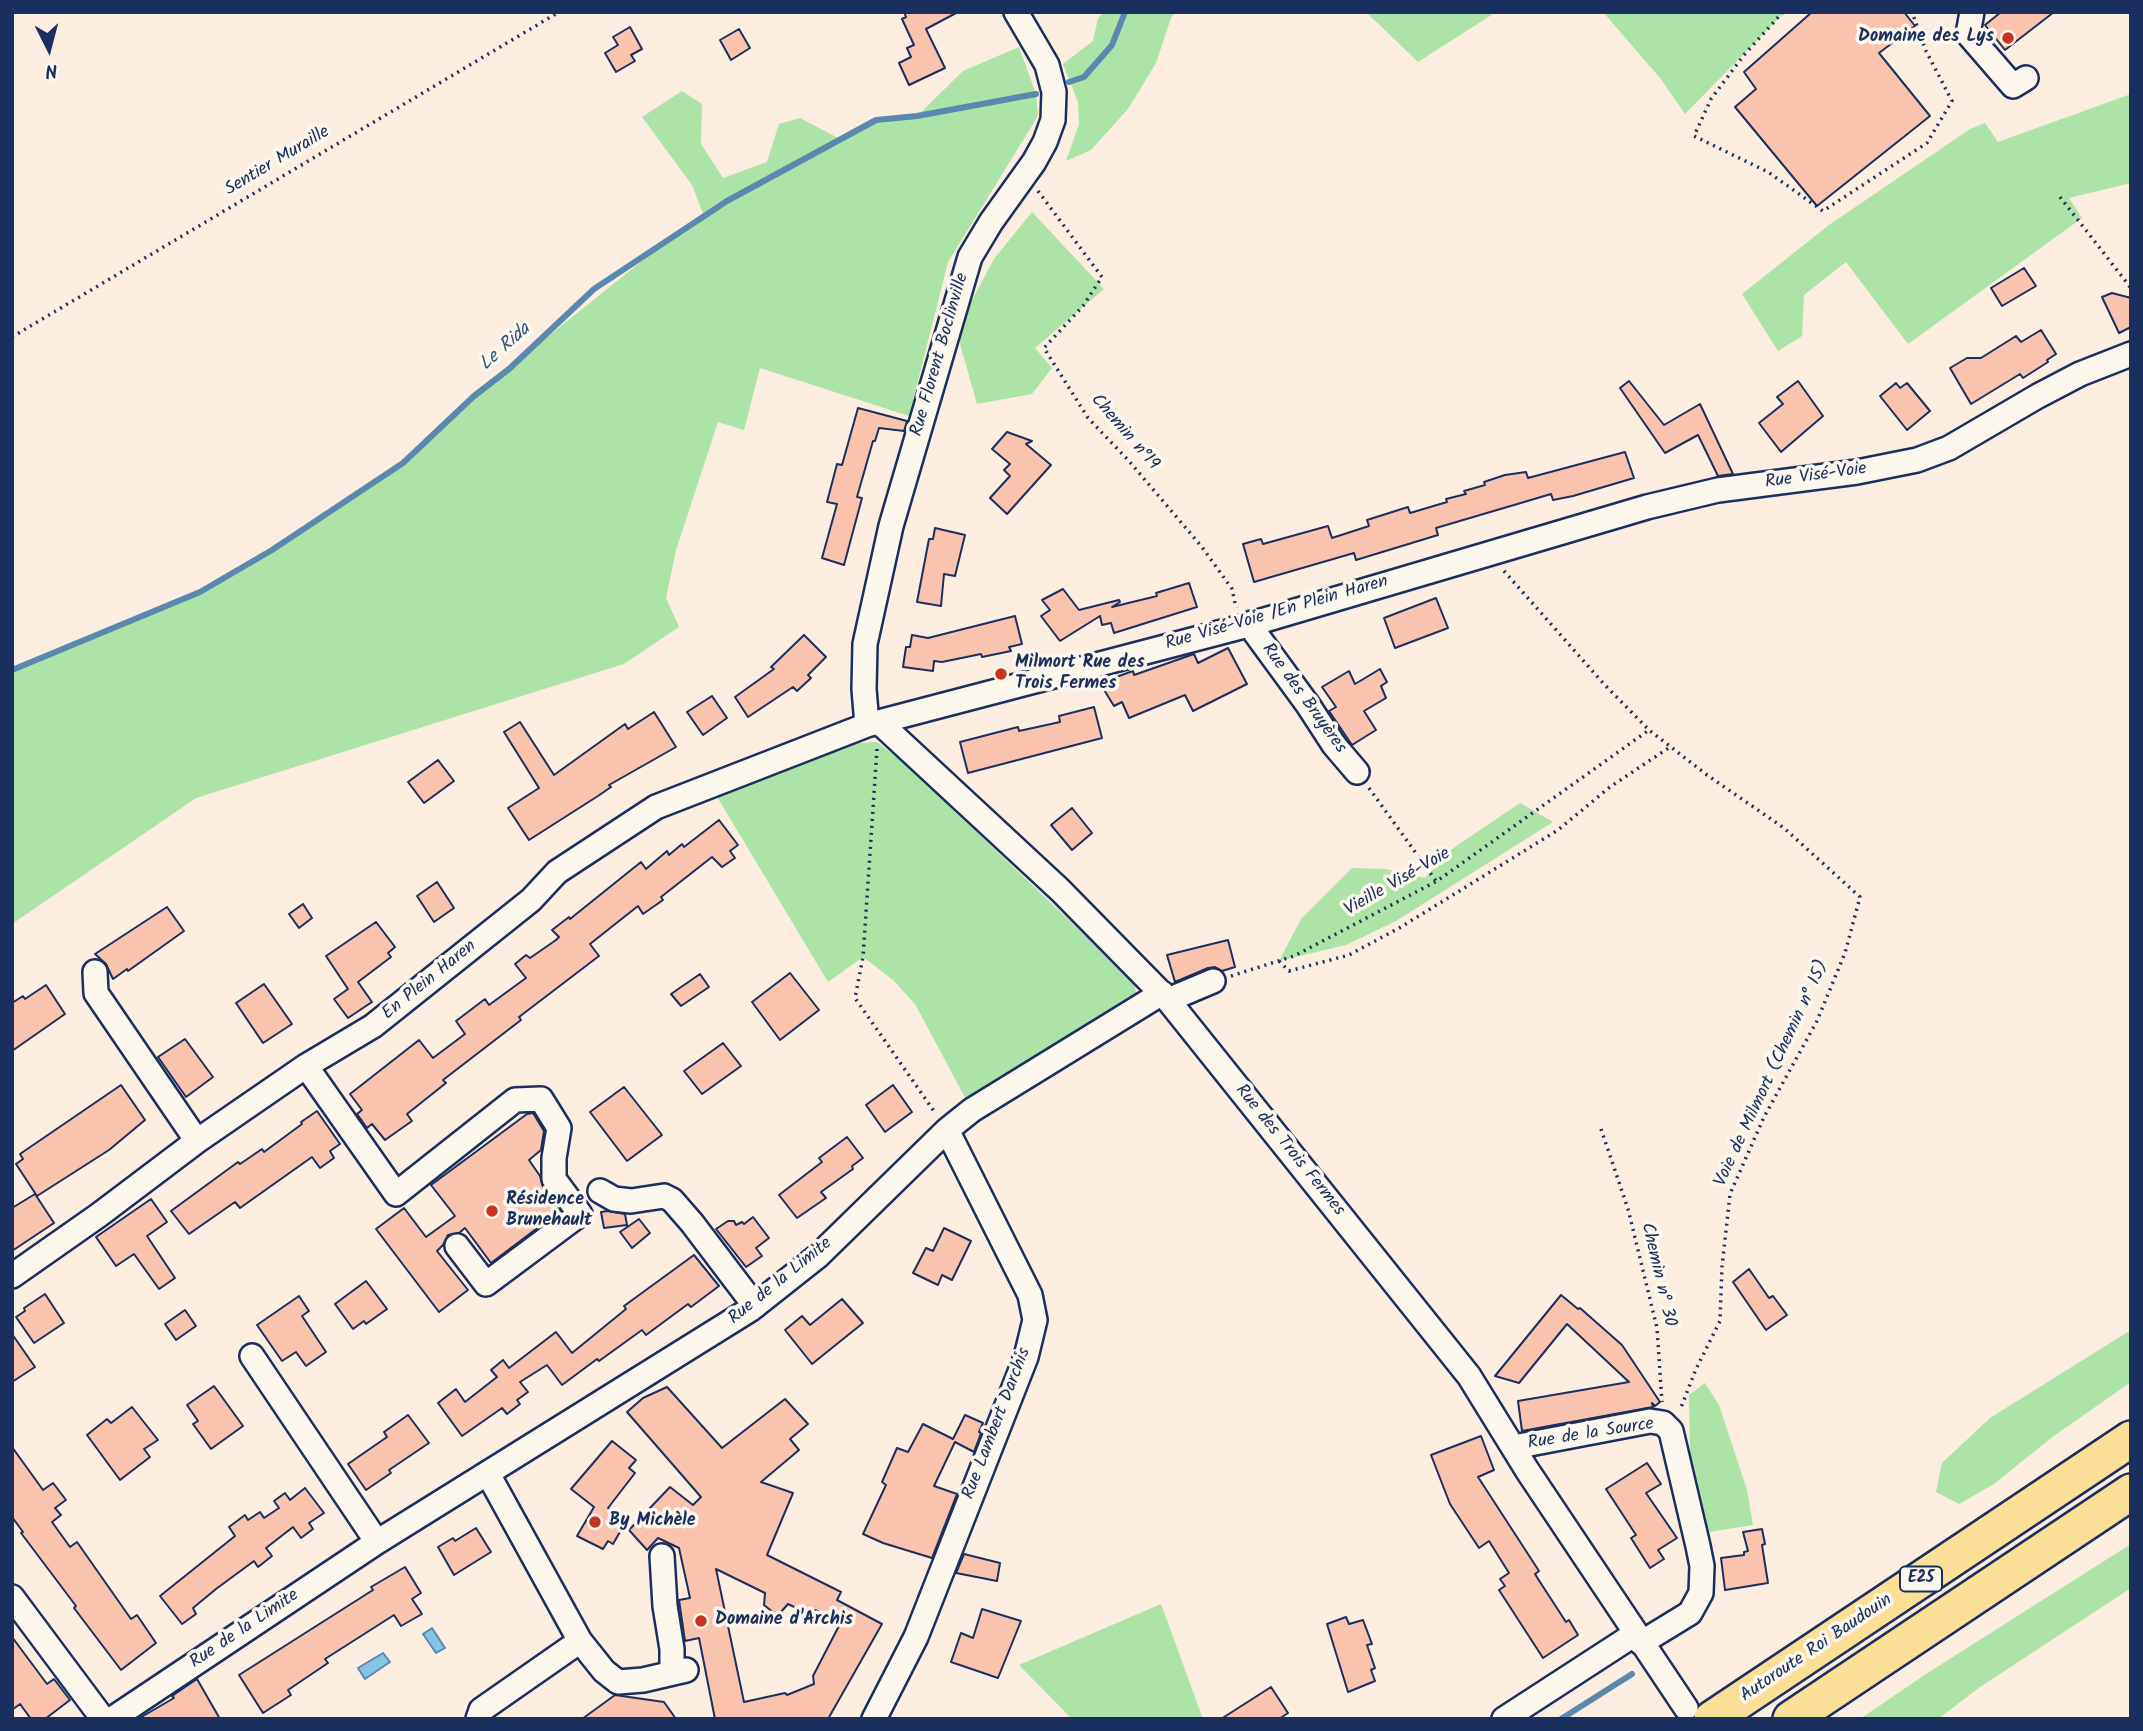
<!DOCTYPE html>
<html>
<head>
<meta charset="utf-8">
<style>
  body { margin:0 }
  #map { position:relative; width:2143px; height:1731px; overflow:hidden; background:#fbede0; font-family:Kalam,sans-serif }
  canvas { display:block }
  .frame { position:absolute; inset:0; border:14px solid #1b2f5e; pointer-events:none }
  .north { position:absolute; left:14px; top:14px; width:70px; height:70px; -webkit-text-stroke:5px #fbf7ec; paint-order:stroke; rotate:174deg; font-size:19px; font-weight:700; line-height:28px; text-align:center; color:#1b2f5e }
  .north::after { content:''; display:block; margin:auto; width:24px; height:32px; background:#1b2f5e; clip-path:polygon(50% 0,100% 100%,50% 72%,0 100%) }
</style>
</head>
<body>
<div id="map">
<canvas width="2143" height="1731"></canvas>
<div class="frame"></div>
<div class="north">N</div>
</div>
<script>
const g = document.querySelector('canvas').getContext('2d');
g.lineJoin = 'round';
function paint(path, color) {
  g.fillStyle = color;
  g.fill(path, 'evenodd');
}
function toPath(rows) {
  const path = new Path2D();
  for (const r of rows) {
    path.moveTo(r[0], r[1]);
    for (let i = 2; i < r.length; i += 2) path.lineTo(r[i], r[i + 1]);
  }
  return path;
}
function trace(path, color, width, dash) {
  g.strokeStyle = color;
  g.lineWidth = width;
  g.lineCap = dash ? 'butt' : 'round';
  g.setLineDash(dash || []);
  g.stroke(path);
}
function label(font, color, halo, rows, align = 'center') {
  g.font = font + ' Kalam,sans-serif';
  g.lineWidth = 7;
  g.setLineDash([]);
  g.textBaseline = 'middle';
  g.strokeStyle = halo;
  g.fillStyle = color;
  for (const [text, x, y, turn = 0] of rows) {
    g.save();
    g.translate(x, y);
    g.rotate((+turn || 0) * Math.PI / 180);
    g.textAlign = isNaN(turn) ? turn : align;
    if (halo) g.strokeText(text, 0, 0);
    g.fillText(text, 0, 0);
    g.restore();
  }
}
const green = toPath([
  [1104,12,1175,12,1171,18,1156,63,1128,109,1091,150,1066,161,1079,124,1078,102,1063,64,1093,41,1098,18],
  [1366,12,1496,12,1418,62],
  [1603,12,1785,12,1685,114,1660,78],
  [1019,47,1036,94,1038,116,948,262,909,416,760,368,744,430,718,422,676,550,666,598,679,627,624,664,196,798,12,924,12,670,200,592,272,550,403,463,474,396,678,232,704,216,692,185,642,117,682,91,702,104,701,144,723,178,767,162,779,124,800,118,838,138,876,120,917,116,963,71],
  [2131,94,2131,183,2069,198,2082,218,1908,344,1846,262,1804,295,1802,336,1778,351,1742,294,1829,225,1970,129,1985,123,1998,142],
  [1032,212,1104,289,1035,348,1052,368,1032,394,977,404,956,330,994,259],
  [877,742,903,762,1134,982,1136,993,1124,1007,968,1103,915,1004,893,980,863,957,828,982,713,790,856,743],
  [1520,803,1553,822,1396,921,1346,945,1279,961,1301,919,1352,868,1386,869,1425,878,1452,849],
  [2131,1330,2131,1382,2051,1438,1994,1484,1959,1504,1936,1492,1942,1463,1990,1418],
  [1705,1383,1719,1405,1747,1490,1753,1525,1709,1532,1690,1451,1689,1395],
  [2131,1544,2131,1588,1980,1687,1938,1719,1860,1719,1926,1674],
  [1161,1604,1203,1719,1072,1719,1019,1665]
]);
const water = toPath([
  [432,1628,445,1648,436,1653,423,1634,432,1628],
  [383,1653,390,1662,365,1679,358,1668,383,1653]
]);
const stream = toPath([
  [1069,82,1084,77,1112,45,1125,12],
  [12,670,200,592,272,550,403,463,474,396,509,369,594,289,727,201,876,120,917,116,1036,94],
  [1561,1719,1632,1674]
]);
const building = toPath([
  [904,12,958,12,926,29,945,68,909,85,899,63,911,57,907,48,914,45,902,19,906,17,904,12],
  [1812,12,1904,12,1915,26,1879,53,1930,116,1817,206,1735,107,1756,89,1744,72,1812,12],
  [2001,12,2054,12,2005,50,1985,25,2001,12],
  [630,27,642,49,631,55,635,61,616,72,605,53,618,45,613,37,630,27],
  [739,29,750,48,731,60,720,40,739,29],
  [2024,268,2036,286,2002,306,1991,288,2024,268],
  [2112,293,2131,298,2131,327,2119,333,2102,297,2112,293],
  [2041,330,2056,354,2047,360,2048,362,2023,378,2020,374,1971,404,1950,368,1967,358,1981,358,2016,336,2021,342,2041,330],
  [1629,381,1664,425,1700,404,1733,474,1718,476,1698,435,1665,453,1620,388,1629,381],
  [1798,381,1823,416,1781,452,1759,423,1783,404,1777,397,1798,381],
  [1896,383,1900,388,1907,383,1930,411,1907,430,1880,396,1896,383],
  [858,408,907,421,904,431,879,428,875,441,873,441,857,497,862,498,844,565,822,558,837,504,827,502,837,464,842,465,858,408],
  [1007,432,1032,441,1026,444,1051,465,1007,514,990,498,1010,476,1004,470,1010,464,992,449,1007,432],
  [1625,452,1634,478,1573,496,1553,500,1551,494,1514,505,1436,528,1438,535,1356,560,1354,553,1254,582,1243,544,1261,539,1263,544,1328,526,1332,538,1369,526,1367,520,1408,507,1410,513,1447,502,1446,499,1466,494,1464,491,1485,485,1484,482,1505,475,1526,472,1528,478,1625,452],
  [935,528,965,535,955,576,944,574,941,606,917,602,929,539,933,539,935,528],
  [1189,583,1197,607,1114,633,1111,623,1102,625,1100,616,1060,641,1041,616,1050,610,1042,600,1063,589,1079,610,1119,600,1120,602,1112,607,1157,596,1156,593,1189,583],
  [1436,598,1448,628,1395,648,1384,618,1436,598],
  [1015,616,1022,644,1009,647,1011,651,982,657,981,654,942,662,934,661,933,671,903,667,906,647,910,647,912,635,928,638,1015,616],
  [804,635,826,657,808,675,811,678,797,691,793,687,748,717,735,697,774,669,771,667,804,635],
  [1228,648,1247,684,1193,711,1185,695,1129,718,1122,702,1114,706,1101,685,1119,676,1133,671,1134,675,1194,654,1198,663,1228,648],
  [1380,669,1387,682,1381,686,1386,698,1364,711,1376,730,1352,745,1329,711,1336,707,1322,687,1349,671,1355,684,1380,669],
  [712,696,727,718,703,735,687,712,712,696],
  [1094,707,1102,738,968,773,960,742,1018,727,1019,731,1060,722,1059,716,1094,707],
  [654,712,676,747,609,785,611,787,598,796,529,840,508,808,539,788,504,732,520,722,554,775,625,724,628,729,654,712],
  [438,760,454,781,424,803,408,782,438,760],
  [1072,808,1092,833,1072,850,1051,825,1072,808],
  [719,820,738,845,730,851,735,858,722,867,712,857,661,897,663,900,643,914,638,906,590,944,599,956,519,1017,521,1020,443,1080,446,1083,407,1114,412,1121,385,1140,372,1124,367,1128,357,1114,362,1110,350,1094,419,1040,433,1058,465,1034,456,1021,485,999,489,1005,526,978,515,964,526,955,530,958,556,940,559,937,552,930,569,917,570,919,641,862,646,869,667,851,669,855,682,844,684,847,719,820],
  [437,882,454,908,434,922,417,896,437,882],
  [303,904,312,918,299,928,289,914,303,904],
  [167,907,184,931,128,971,127,969,113,979,106,964,95,954,167,907],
  [376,922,395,947,388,953,391,957,358,982,372,1002,348,1018,334,999,348,989,326,956,376,922],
  [1228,940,1235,967,1222,971,1215,967,1208,968,1175,982,1167,955,1228,940],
  [790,973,819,1010,780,1040,752,1002,790,973],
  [700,974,709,987,681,1006,671,994,700,974],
  [264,984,292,1024,263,1043,236,1003,264,984],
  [46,985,65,1014,12,1051,12,1003,23,996,25,999,46,985],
  [185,1039,213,1077,186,1097,158,1057,185,1039],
  [723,1043,741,1066,702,1094,684,1071,723,1043],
  [121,1085,145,1120,109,1150,37,1196,16,1164,23,1159,20,1154,121,1085],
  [893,1085,912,1112,885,1132,866,1105,893,1085],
  [624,1087,662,1135,627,1161,590,1112,624,1087],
  [317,1111,340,1144,330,1151,334,1158,320,1168,312,1157,240,1208,235,1202,189,1234,171,1211,238,1162,240,1164,262,1149,264,1152,302,1124,301,1122,317,1111],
  [533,1113,544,1131,541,1150,529,1160,540,1176,543,1187,560,1211,491,1263,465,1228,459,1233,448,1235,443,1245,437,1251,468,1290,439,1312,376,1229,404,1208,426,1237,455,1216,431,1185,527,1114,533,1113],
  [847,1137,863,1158,852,1166,853,1169,821,1192,826,1198,797,1218,779,1195,822,1162,819,1158,847,1137],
  [35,1194,54,1223,12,1251,12,1208,35,1194],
  [151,1199,167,1222,147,1236,175,1278,159,1289,134,1254,116,1266,96,1237,151,1199],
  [608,1211,625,1214,627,1225,604,1228,601,1212,608,1211],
  [753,1217,769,1238,756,1248,762,1256,746,1267,716,1229,728,1221,734,1221,736,1225,742,1222,744,1224,753,1217],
  [639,1219,650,1233,632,1248,620,1232,639,1219],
  [944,1228,971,1241,952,1280,942,1275,938,1285,913,1273,926,1248,933,1251,944,1228],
  [694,1255,719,1286,691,1307,688,1304,646,1335,642,1330,599,1361,597,1359,562,1385,547,1365,520,1382,528,1392,517,1400,520,1404,507,1414,502,1408,462,1436,438,1403,456,1389,465,1402,497,1377,491,1370,503,1360,509,1368,556,1332,572,1353,626,1309,624,1306,694,1255],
  [1749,1269,1769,1298,1773,1296,1787,1315,1766,1330,1733,1282,1749,1269],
  [366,1281,387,1309,366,1324,364,1321,353,1329,335,1304,366,1281],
  [45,1294,64,1323,34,1343,16,1317,25,1311,24,1308,45,1294],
  [1561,1295,1578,1309,1580,1308,1622,1345,1660,1402,1655,1406,1652,1403,1653,1407,1522,1431,1518,1401,1629,1382,1567,1324,1519,1383,1495,1376,1561,1295],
  [299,1296,309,1311,302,1316,326,1352,306,1366,296,1352,282,1361,257,1325,299,1296],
  [842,1299,863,1323,812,1364,785,1330,802,1316,810,1325,842,1299],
  [185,1310,196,1326,176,1340,165,1324,185,1310],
  [12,1334,35,1367,12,1382,12,1334],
  [214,1386,243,1426,211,1449,193,1424,198,1421,187,1405,214,1386],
  [667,1387,722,1448,785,1399,808,1424,790,1439,799,1450,761,1482,793,1493,767,1555,841,1592,837,1600,882,1624,828,1719,715,1719,699,1638,685,1641,679,1600,690,1598,679,1548,658,1538,647,1550,629,1530,670,1487,693,1505,701,1497,627,1412,643,1398,667,1387],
  [716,1569,765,1593,764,1605,774,1613,781,1612,788,1604,811,1615,815,1610,841,1622,813,1676,814,1684,787,1695,785,1693,744,1702,716,1569],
  [132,1407,158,1440,144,1449,150,1457,120,1480,87,1435,107,1419,111,1423,132,1407],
  [408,1415,429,1443,389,1470,391,1473,366,1490,348,1464,387,1437,384,1432,408,1415],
  [965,1415,983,1423,979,1432,981,1433,974,1452,955,1442,934,1486,957,1494,932,1558,883,1543,863,1534,886,1485,882,1482,897,1448,908,1452,923,1424,953,1439,965,1415],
  [1481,1436,1494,1470,1478,1477,1539,1571,1535,1574,1540,1582,1566,1622,1569,1620,1578,1635,1543,1658,1499,1590,1505,1586,1500,1579,1509,1573,1489,1541,1479,1548,1450,1504,1431,1455,1481,1436],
  [612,1441,636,1460,629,1468,635,1473,608,1508,627,1520,613,1544,608,1541,603,1549,577,1536,594,1507,571,1489,612,1441],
  [12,1447,43,1490,53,1483,66,1500,55,1508,61,1515,52,1522,70,1547,77,1542,131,1619,137,1615,156,1643,121,1670,74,1608,76,1606,21,1533,23,1532,12,1517,12,1447],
  [1647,1463,1661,1484,1646,1493,1677,1538,1658,1550,1664,1559,1650,1568,1631,1538,1636,1535,1606,1489,1647,1463],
  [305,1488,324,1513,309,1523,313,1529,301,1538,293,1527,266,1548,272,1556,258,1567,254,1561,216,1589,193,1608,196,1614,182,1624,160,1596,235,1536,229,1527,245,1515,248,1520,260,1512,264,1518,279,1508,274,1501,285,1493,290,1500,305,1488],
  [476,1528,491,1552,454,1575,438,1547,453,1538,455,1541,476,1528],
  [1762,1529,1765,1544,1762,1545,1768,1583,1725,1590,1721,1558,1744,1555,1744,1552,1748,1551,1743,1532,1762,1529],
  [964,1554,1000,1563,997,1581,956,1573,964,1554],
  [405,1567,421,1593,412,1599,422,1614,401,1626,394,1615,325,1659,328,1663,288,1690,291,1695,263,1713,239,1675,373,1590,371,1587,405,1567],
  [982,1609,1021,1621,998,1678,951,1662,961,1633,973,1638,982,1609],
  [1346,1617,1349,1624,1363,1620,1372,1644,1367,1645,1375,1668,1371,1670,1375,1681,1348,1692,1327,1624,1346,1617],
  [12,1637,47,1684,54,1679,70,1700,45,1719,31,1719,20,1704,12,1710,12,1637],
  [197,1679,220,1719,138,1719,174,1698,172,1696,197,1679],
  [1271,1687,1288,1713,1279,1719,1221,1719,1271,1687],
  [615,1695,664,1702,676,1719,582,1719,615,1695]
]);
const path = toPath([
  [1783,12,1744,55,1711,99,1694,136,1768,172,1823,211,1927,143,1952,101,1926,51,1912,12],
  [1038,191,1102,277,1083,306,1044,348,1088,418,1129,461,1202,547,1232,589,1236,608],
  [2060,197,2131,288],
  [12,337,559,12],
  [1504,571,1603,683,1649,730,1707,775,1784,828,1860,897,1845,953,1817,1021,1764,1117,1730,1194,1722,1267,1720,1321,1696,1369,1680,1410],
  [877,749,863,957,855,998,936,1114],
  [1369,788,1436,881],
  [1279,961,1289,971,1349,955,1401,927,1558,830,1610,787,1670,747],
  [1231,976,1294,956,1437,881,1649,730],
  [1601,1129,1628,1209,1657,1328,1662,1402]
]);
const minor = toPath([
  [1972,12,1968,34,2013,86,2026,78],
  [1252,623,1256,634,1308,705,1334,745,1357,772],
  [879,722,1060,890,1168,1000,1469,1376,1527,1470,1686,1708],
  [867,725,864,689,865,644,891,526,970,257,991,222,1034,162,1045,142,1053,120,1054,92,1047,65,1016,12],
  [95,972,96,993,197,1141],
  [1168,1000,1213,981],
  [306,1066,396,1194,515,1100,541,1099,559,1128,554,1158,554,1179,580,1214,486,1284,457,1246],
  [600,1191,614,1199,631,1201,664,1196,672,1200,692,1223,755,1306],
  [12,1276,99,1215,197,1141,306,1066,373,1026,531,900,557,872,656,807,867,725,1241,627,1647,507,1718,490,1857,472,1917,460,1949,448,2038,396,2080,374,2131,354],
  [252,1356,377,1542],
  [1514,1447,1650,1421,1663,1423,1671,1431,1698,1546,1702,1566,1701,1593,1690,1613,1641,1643],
  [488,1474,580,1641,604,1671,618,1682,643,1680,686,1670],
  [662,1556,665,1606,672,1649,672,1673],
  [12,1597,103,1719],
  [112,1719,377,1542,751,1309,818,1256,947,1130,972,1110,1162,993],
  [478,1719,481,1710,580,1641],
  [874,1719,916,1637,1026,1357,1035,1320,1030,1295,947,1130],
  [1504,1719,1635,1634]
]);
const highway = toPath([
  [1712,1719,2131,1439],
  [1791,1719,2131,1492]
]);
const markers = [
  [2008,38,7,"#c8321e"],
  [1001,674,7,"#c8321e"],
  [492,1211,7,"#c8321e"],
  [595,1522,7,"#c8321e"],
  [701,1621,7,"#c8321e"]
];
const shields = [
  [1921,1579,42]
];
const shieldNames = [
  ["E25",1921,1579]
];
const poiNames = [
  ["Domaine des Lys",1994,38,"right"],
  ["Milmort Rue des",1015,664],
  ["Trois Fermes",1015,685],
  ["Résidence",506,1201],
  ["Brunehault",506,1222],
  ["By Michèle",609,1522],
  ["Domaine d'Archis",715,1621]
];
const streetNames = [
  ["Sentier Muraille",278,162,-31],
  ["Rue Florent Boclinville",941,355,-74],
  ["Chemin n°19",1124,433,49],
  ["Rue Visé-Voie",1816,477,-8],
  ["Rue Visé-Voie /En Plein Haren",1277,614,-16],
  ["Rue des Bruyères",1303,699,54],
  ["Vieille Visé-Voie",1398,883,-30],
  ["En Plein Haren",430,981,-39],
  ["Voie de Milmort (Chemin n° 15)",1773,1074,-65],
  ["Rue des Trois Fermes",1289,1151,51],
  ["Chemin n° 30",1657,1275,77],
  ["Rue de la Limite",781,1282,-39],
  ["Rue Lambert Darchis",998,1424,-69],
  ["Rue de la Source",1591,1435,-9],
  ["Rue de la Limite",245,1630,-34],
  ["Autoroute Roi Baudouin",1817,1649,-34]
];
const waterNames = [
  ["Le Rida",506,348,-42]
];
paint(green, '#ace3a7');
paint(water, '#84c5e5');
trace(water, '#5a89af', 2);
trace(stream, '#5a89af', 6);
paint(building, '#fac3ae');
trace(building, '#1b2f5e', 2);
trace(minor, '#1b2f5e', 28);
trace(highway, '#1b2f5e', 40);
trace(path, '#1b2f5e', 3.5, [2, 5]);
trace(minor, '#fbf7ec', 23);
trace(highway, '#fbdf96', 35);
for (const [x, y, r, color] of markers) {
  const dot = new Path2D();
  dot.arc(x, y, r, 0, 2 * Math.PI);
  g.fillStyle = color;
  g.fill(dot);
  trace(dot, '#fbf7ec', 2.5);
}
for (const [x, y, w] of shields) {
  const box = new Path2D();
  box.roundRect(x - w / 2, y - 12.5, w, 25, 5);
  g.fillStyle = '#fbf7ec';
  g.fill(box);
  trace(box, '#1b2f5e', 2);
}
label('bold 16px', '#1b2f5e', null, shieldNames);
label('bold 18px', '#1b2f5e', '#fbf7ec', poiNames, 'left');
label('18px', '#1b2f5e', '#fbf7ec', streetNames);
label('italic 19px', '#355480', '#fbf7ec', waterNames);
</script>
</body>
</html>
